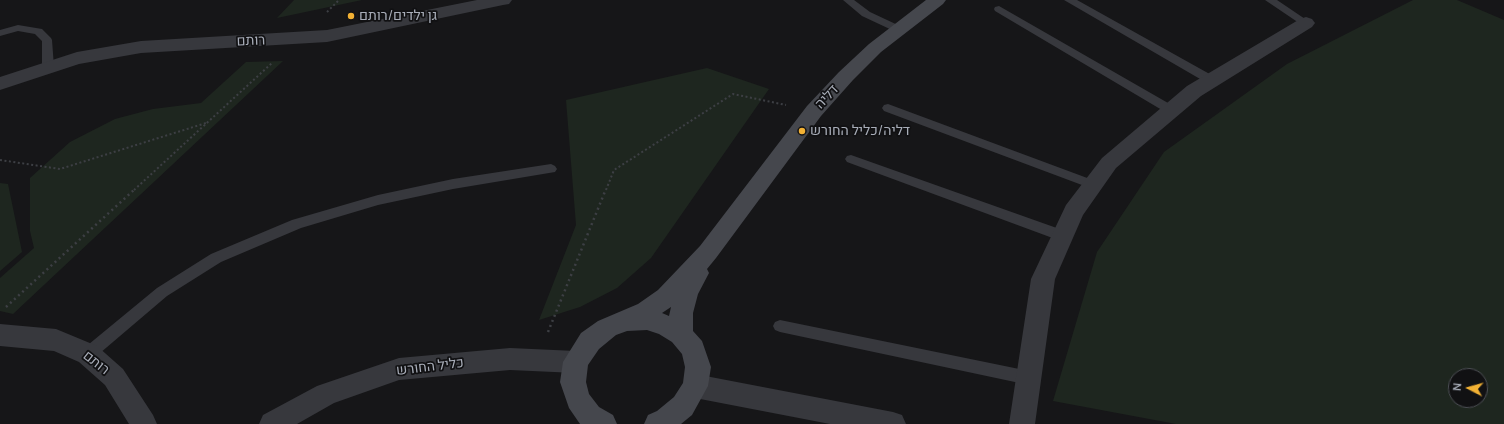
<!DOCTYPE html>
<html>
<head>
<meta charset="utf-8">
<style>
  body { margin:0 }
  #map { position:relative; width:1504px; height:424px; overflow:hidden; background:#161618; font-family:Manrope,sans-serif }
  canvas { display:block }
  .north { position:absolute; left:1448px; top:368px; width:40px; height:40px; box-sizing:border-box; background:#111113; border:1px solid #4d4f55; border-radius:50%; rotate:276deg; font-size:11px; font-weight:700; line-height:16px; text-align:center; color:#a8adb8 }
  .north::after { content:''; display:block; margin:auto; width:14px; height:18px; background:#f2b134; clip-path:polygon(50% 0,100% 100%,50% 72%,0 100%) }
</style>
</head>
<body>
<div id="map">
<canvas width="1504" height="424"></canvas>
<div class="north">N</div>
</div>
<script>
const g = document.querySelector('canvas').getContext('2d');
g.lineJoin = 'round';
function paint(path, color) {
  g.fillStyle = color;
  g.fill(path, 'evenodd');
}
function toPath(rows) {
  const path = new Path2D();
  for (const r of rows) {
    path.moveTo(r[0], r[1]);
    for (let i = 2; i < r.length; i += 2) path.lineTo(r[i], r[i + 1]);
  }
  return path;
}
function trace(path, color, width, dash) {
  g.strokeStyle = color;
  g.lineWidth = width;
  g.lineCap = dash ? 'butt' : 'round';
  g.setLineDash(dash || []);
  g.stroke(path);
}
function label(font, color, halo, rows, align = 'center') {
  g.font = font + ' Manrope,Heebo,sans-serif';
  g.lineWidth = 3.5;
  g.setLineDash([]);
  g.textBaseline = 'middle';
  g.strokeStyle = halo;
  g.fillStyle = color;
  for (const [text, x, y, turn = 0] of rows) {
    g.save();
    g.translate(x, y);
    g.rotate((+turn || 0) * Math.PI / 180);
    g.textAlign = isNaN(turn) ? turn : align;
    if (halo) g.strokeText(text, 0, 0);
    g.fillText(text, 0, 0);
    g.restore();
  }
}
const green = toPath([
  [294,0,362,0,277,18],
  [1413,0,1457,0,1504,20,1504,424,1176,424,1053,401,1097,252,1164,152,1287,64],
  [1456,376,1480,376,1480,400,1456,400],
  [283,61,13,314,0,311,0,278,34,248,30,231,30,178,70,142,115,119,153,109,201,103,246,62],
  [707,68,769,89,651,258,617,288,580,307,539,320,576,225,566,100],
  [0,183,8,184,22,252,0,271]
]);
const pathFar1 = toPath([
  [327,12,339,0],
  [0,160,60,169,206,123],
  [134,190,272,63],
  [606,190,614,170,733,94,786,105]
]);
const path = toPath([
  [6,307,135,189],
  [548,332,606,189]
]);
const lane = toPath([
  [843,0,854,0,870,12,902,27,903,29,902,31,894,31,862,16,843,0],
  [1064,0,1077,0,1215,77,1217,80,1215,83,1211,84,1207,83,1064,0],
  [1265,0,1277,0,1311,23,1310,25,1302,25,1265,0],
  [999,6,1175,107,1177,110,1175,113,1167,113,995,11,994,9,995,7,999,6],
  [18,25,42,29,51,38,52,40,54,67,52,70,44,70,42,67,42,41,35,34,18,31,0,36,0,30,18,25],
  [888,104,1098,182,1100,185,1098,188,1094,190,1090,188,884,111,882,108,884,105,888,104],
  [851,155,1068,232,1070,236,1068,240,1063,241,1058,240,847,162,845,159,847,156,851,155],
  [551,164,555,166,557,169,555,172,453,189,378,205,301,228,221,262,167,296,93,359,88,361,83,359,81,354,83,349,157,288,211,254,292,220,378,195,453,179,551,164],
  [780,320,1029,371,1034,373,1037,378,1034,383,1029,385,780,332,775,330,773,326,775,322,780,320]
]);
const street = toPath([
  [477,0,512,0,509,4,503,5,327,42,141,53,79,64,0,90,0,77,77,52,141,41,327,30,477,0],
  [1306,17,1312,19,1315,23,1312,27,1201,96,1116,168,1083,215,1055,279,1035,424,1009,424,1031,279,1066,205,1102,158,1187,86,1300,19,1306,17],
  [0,324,56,329,97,346,123,369,153,415,157,424,129,424,105,385,79,362,54,351,0,346,0,324],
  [510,348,576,351,585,354,589,362,585,370,576,373,510,370,399,380,334,403,297,424,259,424,263,415,317,386,399,358,510,348],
  [695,374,893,412,902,415,906,424,830,424,695,398,686,394,682,386,686,378,695,374]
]);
const secondary = toPath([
  [926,0,946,0,943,4,881,52,853,80,821,116,716,258,707,269,709,273,698,294,693,313,693,331,702,341,711,367,708,386,692,415,681,424,644,424,648,415,657,411,674,397,683,383,685,367,682,354,672,342,659,334,647,330,627,331,616,335,599,349,588,365,586,382,589,394,599,407,613,415,617,424,580,424,569,408,560,382,563,362,581,333,598,321,638,304,658,290,700,246,807,106,839,72,869,44,926,0],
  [671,307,669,316,662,313,671,307]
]);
const markers = [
  [351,16,4,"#f2b134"],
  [802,131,4,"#f2b134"]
];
const poiNames = [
  ["גן ילדים/רותם",359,16],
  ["דליה/כליל החורש",810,131]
];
const streetNames = [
  ["רותם",251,41,-2],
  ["דליה",827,97,-47],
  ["רותם",96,363,38],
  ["כליל החורש",430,367,-7]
];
paint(green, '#1e261f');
trace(pathFar1, '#3d3f44', 2, [2, 2.5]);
trace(path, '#3d3f44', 2.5, [2, 3.5]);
paint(lane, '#37383d');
paint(street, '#37383d');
paint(secondary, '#45474d');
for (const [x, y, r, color] of markers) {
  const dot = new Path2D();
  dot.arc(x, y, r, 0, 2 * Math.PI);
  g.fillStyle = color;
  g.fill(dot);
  trace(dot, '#111113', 1.5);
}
label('14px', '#a8adb8', '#111113', poiNames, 'left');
label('14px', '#a8adb8', '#111113', streetNames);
</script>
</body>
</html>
